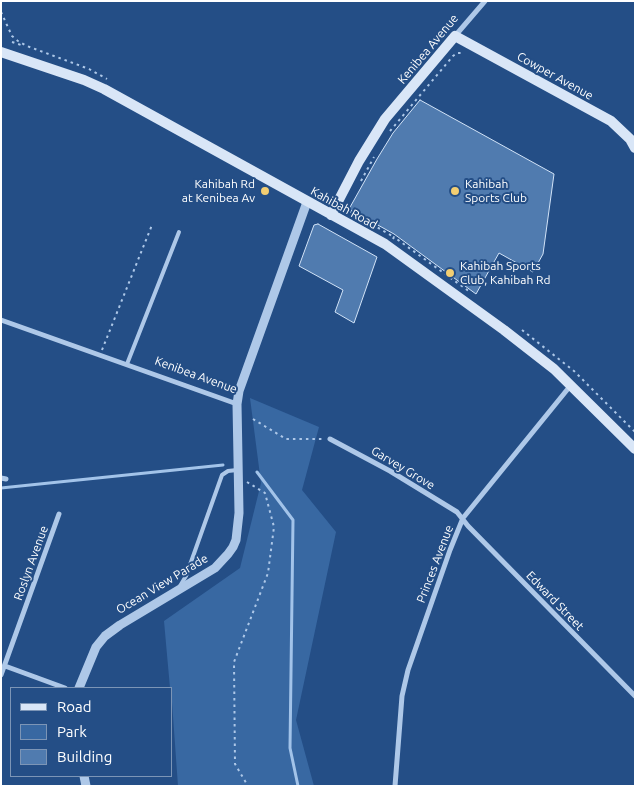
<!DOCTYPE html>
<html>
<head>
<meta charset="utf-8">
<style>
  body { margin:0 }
  #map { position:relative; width:636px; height:787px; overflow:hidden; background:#244e86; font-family:Ubuntu,sans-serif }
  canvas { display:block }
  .frame { position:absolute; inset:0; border:2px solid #fff; pointer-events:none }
  .legend { position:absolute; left:10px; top:687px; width:162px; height:90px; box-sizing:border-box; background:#244e86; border:1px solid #7c95b6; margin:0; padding:6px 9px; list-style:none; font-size:15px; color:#fff }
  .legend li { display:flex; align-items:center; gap:10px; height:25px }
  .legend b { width:25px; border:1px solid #7c95b6 }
</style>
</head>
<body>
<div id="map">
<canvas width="636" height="787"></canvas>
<div class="frame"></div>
<ul class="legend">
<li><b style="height:6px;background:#d9e6f7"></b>Road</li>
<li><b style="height:14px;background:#3868a2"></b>Park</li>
<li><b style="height:14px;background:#507baf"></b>Building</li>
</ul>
</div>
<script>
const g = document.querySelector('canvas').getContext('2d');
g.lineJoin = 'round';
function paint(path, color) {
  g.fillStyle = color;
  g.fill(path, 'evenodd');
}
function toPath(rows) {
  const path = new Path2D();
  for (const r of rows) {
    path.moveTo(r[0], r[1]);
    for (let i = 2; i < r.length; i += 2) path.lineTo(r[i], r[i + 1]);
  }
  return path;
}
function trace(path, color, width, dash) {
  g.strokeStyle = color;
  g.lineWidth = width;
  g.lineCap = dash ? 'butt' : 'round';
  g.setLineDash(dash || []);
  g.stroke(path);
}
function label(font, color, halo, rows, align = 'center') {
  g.font = font + ' Ubuntu,sans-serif';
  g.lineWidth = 4;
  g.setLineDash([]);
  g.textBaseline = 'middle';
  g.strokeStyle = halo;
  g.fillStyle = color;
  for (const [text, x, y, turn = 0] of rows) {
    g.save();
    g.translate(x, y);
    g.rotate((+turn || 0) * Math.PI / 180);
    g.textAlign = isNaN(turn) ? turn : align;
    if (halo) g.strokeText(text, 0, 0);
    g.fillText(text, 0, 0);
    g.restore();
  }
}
const green = toPath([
  [250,398,319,427,302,490,336,532,296,720,314,786,178,786,171,688,170,688,164,621,240,568,261,483]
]);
const stream = toPath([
  [257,472,293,520,290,748,298,786],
  [1,488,223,465]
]);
const building = toPath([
  [420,100,554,174,543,254,533,272,499,253,476,294,394,234,349,209,377,159,393,133,420,100],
  [318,224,377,257,354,323,335,312,343,290,299,266,314,225,318,224]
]);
const path = toPath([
  [1,12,12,36,18,41,27,46,89,69,107,79],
  [12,42,21,45],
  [390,131,453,56,457,53,464,53],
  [361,181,374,157],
  [347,207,346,209,394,237],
  [393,239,394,237,470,292],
  [522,330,574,371,635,432],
  [102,350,152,225],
  [253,419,286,439,322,439],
  [247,482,265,493,274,527,268,573,234,662,235,764,248,786]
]);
const service = toPath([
  [127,364,179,232],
  [180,586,186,576,222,475,228,471,237,470]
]);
const minor = toPath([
  [455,36,485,1],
  [1,320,237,404],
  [330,439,390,471,457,512,468,526,635,696],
  [1,478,6,479],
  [5,666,65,688],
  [1,675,59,514],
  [395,786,402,696,408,670,450,550,463,518,571,385]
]);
const tertiary = toPath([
  [79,688,96,647,105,636,120,625,215,568,228,554,233,547,236,540,239,513,237,404,239,391,307,202],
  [84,776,86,786]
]);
const secondary = toPath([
  [1,52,84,80,104,89,385,244,504,330,554,369,635,449],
  [331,215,359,161,385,119,455,36,611,121,630,139,635,148]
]);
const markers = [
  [265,191,5,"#f3ce72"],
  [455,191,5,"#f3ce72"],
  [450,273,5,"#f3ce72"]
];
const streetNames = [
  ["Kenibea Avenue",428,49,-50],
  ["Cowper Avenue",555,76,29],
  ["Kahibah Road",344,208,29],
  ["Kenibea Avenue",196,375,20],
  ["Garvey Grove",403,468,31],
  ["Roslyn Avenue",31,563,-70],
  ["Princes Avenue",435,564,-69],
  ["Ocean View Parade",162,584,-31],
  ["Edward Street",555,601,46]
];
const poiNames = [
  ["Kahibah Rd",255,184,"right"],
  ["at Kenibea Av",255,198,"right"],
  ["Kahibah",465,184],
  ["Sports Club",465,198],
  ["Kahibah Sports",460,266],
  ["Club, Kahibah Rd",460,280]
];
paint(green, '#3868a2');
trace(stream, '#a2c3e9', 3);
paint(building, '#507baf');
trace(building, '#d2e3f7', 1);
trace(path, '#aec8e8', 2, [2.5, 4]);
trace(service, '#aec8e8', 4);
trace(minor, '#aec8e8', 5);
trace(tertiary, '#aec8e8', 9);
trace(secondary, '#d9e6f7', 10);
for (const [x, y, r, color] of markers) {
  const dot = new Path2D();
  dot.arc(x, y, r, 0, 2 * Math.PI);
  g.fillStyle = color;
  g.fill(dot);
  trace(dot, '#244e86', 2);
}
label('12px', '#fff', '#244e86', streetNames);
label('12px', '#fff', '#244e86', poiNames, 'left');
</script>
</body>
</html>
